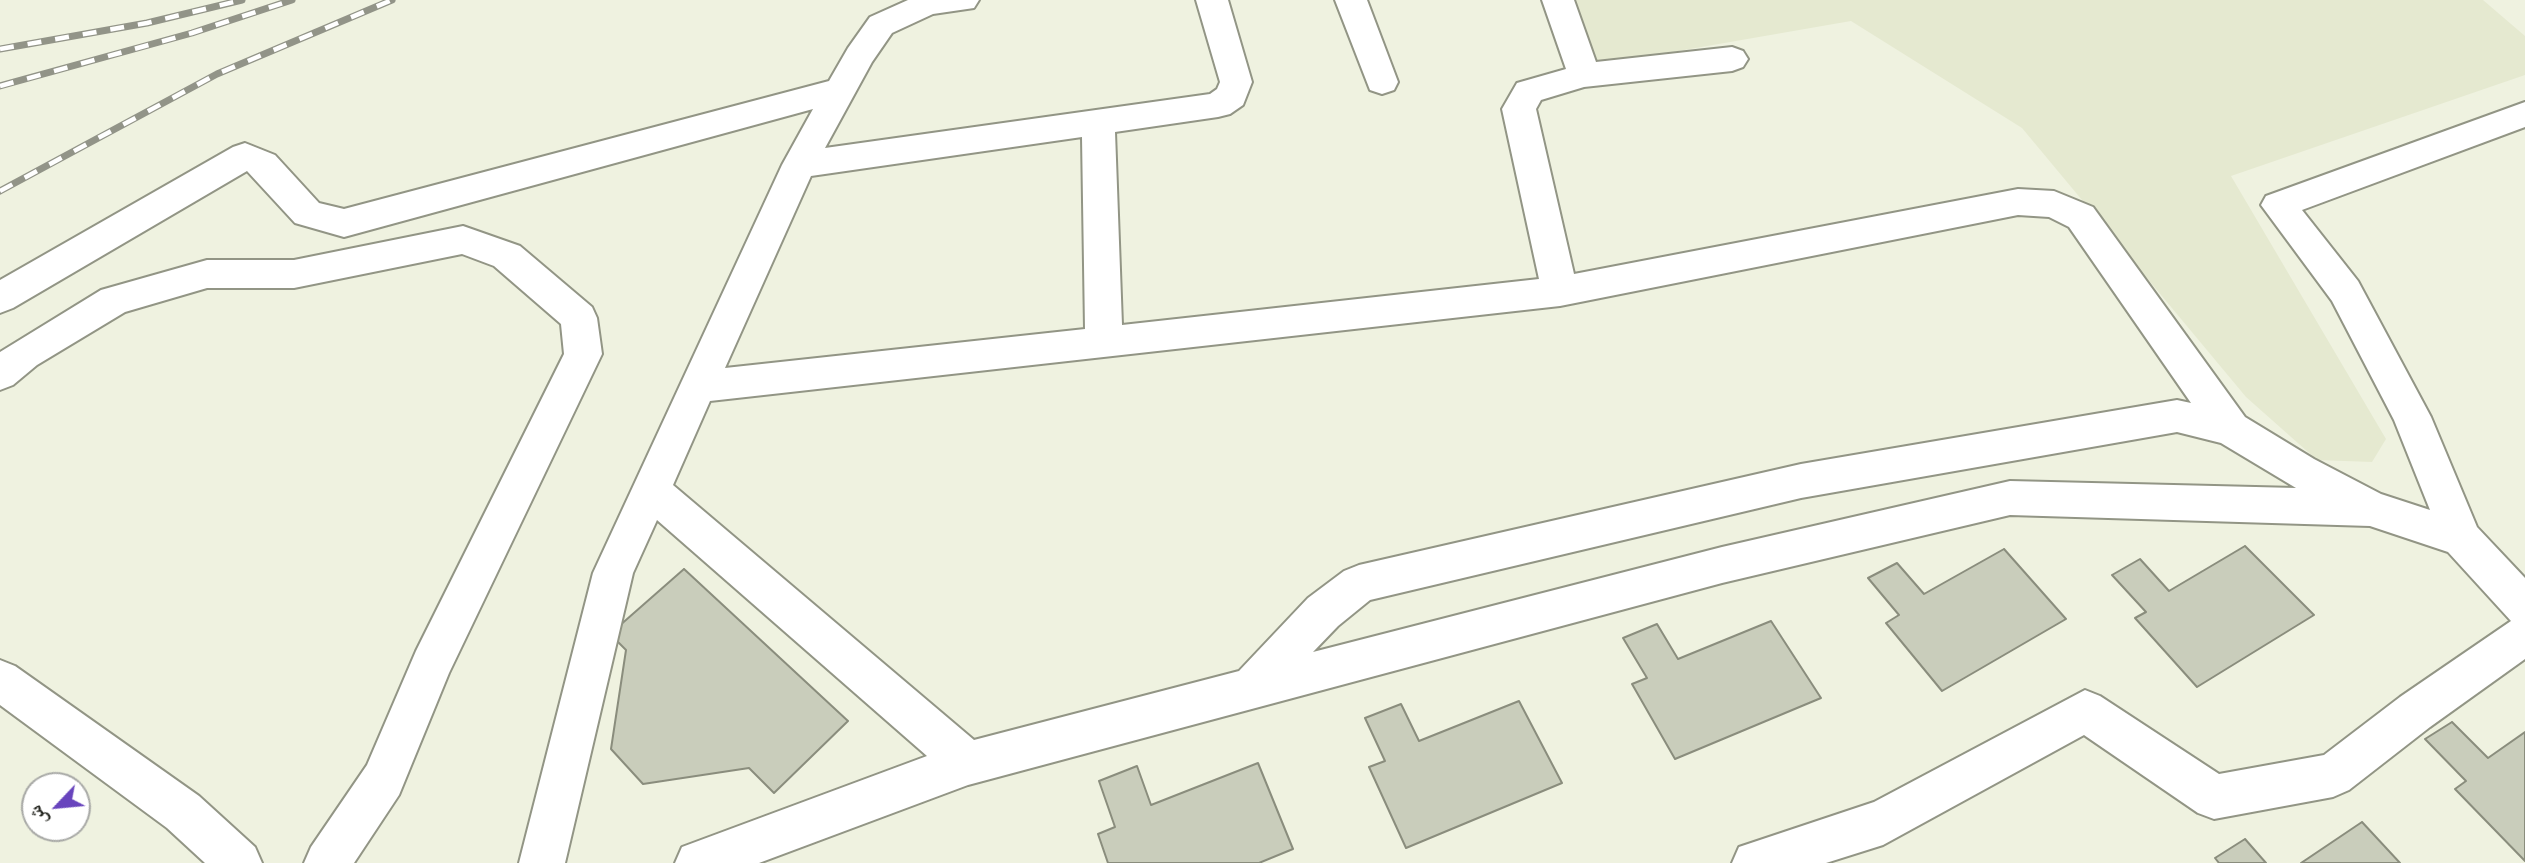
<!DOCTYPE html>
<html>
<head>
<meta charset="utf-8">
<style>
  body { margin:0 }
  #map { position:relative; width:2525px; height:863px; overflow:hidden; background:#eff2e0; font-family:Overpass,"Noto Naskh Arabic",sans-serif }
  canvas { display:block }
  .north { position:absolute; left:21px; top:772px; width:70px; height:70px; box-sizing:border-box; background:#fff; border:2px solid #a8a9a6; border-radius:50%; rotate:244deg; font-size:19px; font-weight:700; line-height:28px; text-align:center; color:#262721 }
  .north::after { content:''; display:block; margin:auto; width:24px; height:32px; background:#6844bd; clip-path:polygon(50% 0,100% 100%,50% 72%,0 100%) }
</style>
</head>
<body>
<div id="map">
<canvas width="2525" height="863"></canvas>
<div class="north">ش</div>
</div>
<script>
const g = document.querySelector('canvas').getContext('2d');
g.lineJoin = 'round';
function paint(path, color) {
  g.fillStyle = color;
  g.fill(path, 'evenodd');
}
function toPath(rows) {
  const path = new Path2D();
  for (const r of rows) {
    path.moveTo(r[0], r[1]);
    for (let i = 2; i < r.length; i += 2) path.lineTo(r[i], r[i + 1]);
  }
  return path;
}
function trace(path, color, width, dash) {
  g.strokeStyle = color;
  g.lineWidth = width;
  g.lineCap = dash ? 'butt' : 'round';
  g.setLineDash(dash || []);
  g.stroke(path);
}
const built = toPath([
  [1558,0,2483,0,2525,36,2525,75,2231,176,2386,439,2372,462,2317,460,2246,397,2022,128,1851,21,1592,66]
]);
const building = toPath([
  [2245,546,2314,615,2197,687,2135,618,2146,612,2112,575,2140,559,2169,591,2245,546],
  [2004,549,2066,619,1942,691,1886,623,1899,615,1868,578,1897,563,1924,594,2004,549],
  [684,569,848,721,774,793,749,768,643,784,611,749,626,650,610,634,684,569],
  [1771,621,1821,698,1675,759,1632,684,1647,678,1623,638,1657,624,1678,659,1771,621],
  [1519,701,1562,783,1406,848,1369,767,1385,761,1365,718,1401,704,1419,741,1519,701],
  [2452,722,2488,758,2525,732,2525,861,2455,789,2466,781,2425,739,2452,722],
  [1258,763,1293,849,1259,863,1108,863,1098,834,1115,827,1099,781,1137,766,1151,805,1258,763],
  [2362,822,2400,863,2301,863,2362,822],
  [2245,839,2266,863,2219,863,2215,858,2245,839]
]);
const minor = toPath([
  [908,0,979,0,974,8,933,14,892,33,872,62,825,148,1210,94,1217,89,1220,82,1196,0,1228,0,1252,82,1243,105,1230,114,1218,117,1115,132,1122,325,1539,279,1502,109,1517,83,1566,69,1542,0,1574,0,1596,62,1732,47,1743,51,1748,59,1743,67,1732,71,1584,87,1541,100,1536,109,1574,274,2018,189,2054,191,2093,207,2245,417,2314,459,2381,494,2430,510,2394,420,2332,301,2261,205,2266,196,2525,102,2525,127,2302,210,2358,281,2431,417,2477,527,2525,578,2525,659,2430,727,2349,790,2333,797,2214,819,2198,813,2084,735,1883,845,1826,863,1732,863,1739,847,1874,802,2085,690,2100,696,2219,774,2324,755,2400,697,2511,621,2448,552,2370,526,2010,515,1722,583,968,785,759,863,675,863,682,847,927,756,657,520,633,573,565,863,519,863,593,573,782,165,813,109,344,237,295,223,247,171,13,308,0,313,0,280,233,147,245,143,275,155,319,203,344,209,829,81,848,48,870,17,908,0],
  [1082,137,1085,329,725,368,811,176,1082,137],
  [2018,215,2049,217,2069,227,2191,403,2177,400,1801,464,1359,565,1344,571,1308,598,1239,671,974,740,673,485,710,401,1560,306,2018,215],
  [2177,432,2221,443,2296,488,2010,481,1722,547,1313,652,1338,626,1370,600,1801,498,2177,432],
  [1335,0,1367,0,1398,82,1394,90,1382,94,1370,90,1335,0],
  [463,226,520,246,592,307,597,318,602,354,449,673,399,795,354,863,304,863,311,847,367,765,416,651,564,354,561,324,494,266,462,254,294,288,207,288,125,312,37,365,13,385,0,390,0,352,101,290,207,260,294,260,463,226],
  [0,660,15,666,199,796,255,847,262,863,205,863,167,828,0,705,0,660]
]);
const rail = toPath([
  [0,49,147,23,242,0],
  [0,86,192,33,292,0],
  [0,191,217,74,392,0]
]);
paint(built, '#e5e9d0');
paint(building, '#c9cdbb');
trace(building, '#8a8d7d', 2);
trace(minor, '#929585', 4);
paint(minor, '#fff');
trace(rail, '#929488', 7);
trace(rail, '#fff', 4.5, [14]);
</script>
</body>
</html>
